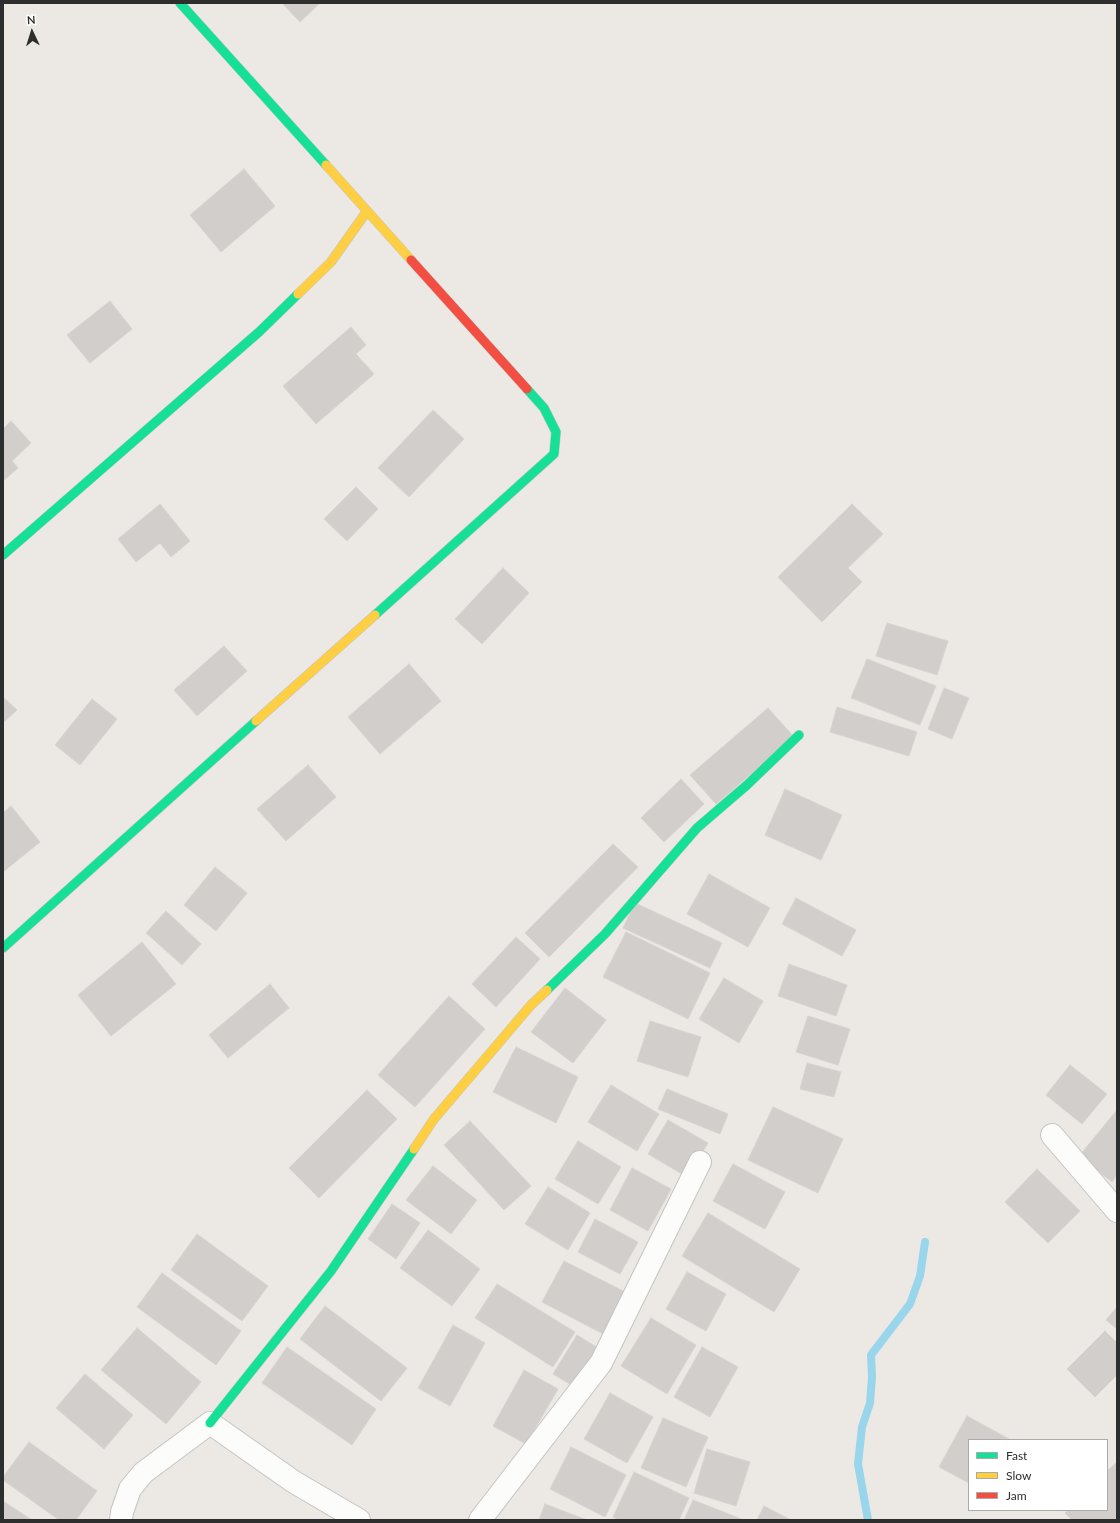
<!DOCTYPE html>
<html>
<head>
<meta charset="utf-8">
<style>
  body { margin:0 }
  #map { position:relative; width:1120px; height:1523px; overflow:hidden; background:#ece8e4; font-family:Lato,sans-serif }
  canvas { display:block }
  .frame { position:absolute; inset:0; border:4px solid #2e2e2e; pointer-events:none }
  .legend { position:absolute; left:968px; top:1439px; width:140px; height:72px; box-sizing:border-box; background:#fff; border:1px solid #ababab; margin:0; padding:5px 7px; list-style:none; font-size:12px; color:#2e2e2e }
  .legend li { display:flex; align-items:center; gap:8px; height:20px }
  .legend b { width:20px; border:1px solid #ababab }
  .north { position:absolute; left:12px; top:12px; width:40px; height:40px; -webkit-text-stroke:3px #fff; paint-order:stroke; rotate:356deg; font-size:11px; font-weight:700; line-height:16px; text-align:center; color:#2e2e2e }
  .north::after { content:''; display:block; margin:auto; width:14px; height:18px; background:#2e2e2e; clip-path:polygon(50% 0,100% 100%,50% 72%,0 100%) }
</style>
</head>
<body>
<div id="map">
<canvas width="1120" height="1523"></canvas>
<div class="frame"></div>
<ul class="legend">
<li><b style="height:5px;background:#16e098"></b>Fast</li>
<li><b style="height:5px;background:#ffcf43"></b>Slow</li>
<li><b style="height:5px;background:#f24e42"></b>Jam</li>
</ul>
<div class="north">N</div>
</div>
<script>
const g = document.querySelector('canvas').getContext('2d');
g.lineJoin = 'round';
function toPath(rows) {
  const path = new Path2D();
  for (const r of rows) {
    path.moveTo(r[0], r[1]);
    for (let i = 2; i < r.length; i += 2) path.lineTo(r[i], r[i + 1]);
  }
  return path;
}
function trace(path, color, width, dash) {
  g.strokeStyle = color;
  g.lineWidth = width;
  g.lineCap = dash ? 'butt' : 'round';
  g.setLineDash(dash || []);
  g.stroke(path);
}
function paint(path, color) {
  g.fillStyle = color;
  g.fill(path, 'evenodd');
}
const stream = toPath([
  [868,1520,858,1464,862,1427,870,1403,872,1377,871,1355,910,1304,920,1276,925,1242]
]);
const building = toPath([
  [282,3,320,3,300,22,282,3],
  [244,169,275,206,221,252,190,215,244,169],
  [110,301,132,329,90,363,67,335,110,301],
  [351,327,366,345,356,354,374,374,316,424,283,386,351,327],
  [433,410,464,439,409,497,378,468,433,410],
  [11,421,31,443,12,461,18,468,3,481,3,429,11,421],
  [356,487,378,509,347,541,324,519,356,487],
  [160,504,190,541,171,557,160,543,136,562,118,539,160,504],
  [852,504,883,534,848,568,862,582,822,622,778,577,852,504],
  [503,568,529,593,482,644,455,619,503,568],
  [887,623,948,641,937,675,876,656,887,623],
  [224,646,247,671,197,716,174,690,224,646],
  [867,659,936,686,920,725,851,698,867,659],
  [409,664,441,701,380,754,348,717,409,664],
  [944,688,969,698,952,739,928,729,944,688],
  [3,697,17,710,3,723,3,697],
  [92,699,117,719,80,765,55,745,92,699],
  [837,707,917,732,909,756,830,732,837,707],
  [768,708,794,737,716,804,690,775,768,708],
  [308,765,336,797,286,841,257,809,308,765],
  [681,779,704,804,664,842,641,818,681,779],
  [785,789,842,815,821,860,765,835,785,789],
  [11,806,40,842,3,872,3,813,11,806],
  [613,844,638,867,549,957,525,933,613,844],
  [215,867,247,893,216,931,184,905,215,867],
  [709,874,770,908,748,947,687,914,709,874],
  [796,898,856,930,842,956,782,924,796,898],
  [635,903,722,943,710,968,623,928,635,903],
  [166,911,201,944,182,965,146,933,166,911],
  [626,932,710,973,688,1019,603,977,626,932],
  [516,937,540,959,496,1007,472,984,516,937],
  [142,942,176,984,111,1036,78,995,142,942],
  [789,964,847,985,836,1016,778,996,789,964],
  [724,978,763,1001,739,1043,699,1019,724,978],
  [270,984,289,1008,228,1058,209,1035,270,984],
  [565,988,606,1020,573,1063,531,1032,565,988],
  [449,996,485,1029,415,1107,378,1075,449,996],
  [808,1016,850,1029,838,1065,796,1052,808,1016],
  [650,1021,701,1037,688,1077,637,1061,650,1021],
  [516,1047,578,1077,556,1123,493,1092,516,1047],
  [807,1063,841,1072,834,1097,800,1089,807,1063],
  [1070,1065,1107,1094,1082,1124,1046,1095,1070,1065],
  [611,1085,659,1114,637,1151,588,1122,611,1085],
  [667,1089,728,1114,720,1134,658,1109,667,1089],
  [367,1090,397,1119,319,1198,289,1168,367,1090],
  [773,1107,843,1139,818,1193,748,1160,773,1107],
  [1117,1110,1117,1175,1112,1182,1079,1156,1117,1110],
  [668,1120,708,1143,687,1177,648,1154,668,1120],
  [470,1121,531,1186,504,1210,444,1145,470,1121],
  [578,1141,621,1167,598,1204,555,1179,578,1141],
  [733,1164,785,1192,765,1229,713,1201,733,1164],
  [433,1166,477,1200,451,1234,406,1200,433,1166],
  [632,1168,671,1189,648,1231,610,1210,632,1168],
  [1037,1169,1080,1211,1048,1243,1005,1202,1037,1169],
  [548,1187,590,1213,568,1250,525,1224,548,1187],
  [392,1204,420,1223,396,1259,368,1239,392,1204],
  [708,1213,800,1269,774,1312,682,1256,708,1213],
  [595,1219,638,1242,620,1274,578,1252,595,1219],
  [428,1230,480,1269,452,1306,400,1268,428,1230],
  [197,1234,268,1286,242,1321,171,1270,197,1234],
  [564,1261,629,1294,607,1336,542,1302,564,1261],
  [687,1272,726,1294,706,1331,666,1309,687,1272],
  [162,1273,241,1331,216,1365,137,1307,162,1273],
  [497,1284,575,1332,553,1367,475,1318,497,1284],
  [325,1306,407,1368,381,1401,300,1339,325,1306],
  [1117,1307,1117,1329,1106,1320,1117,1307],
  [651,1318,696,1345,667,1394,621,1366,651,1318],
  [453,1325,485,1343,450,1406,418,1388,453,1325],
  [137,1328,201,1382,166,1424,101,1370,137,1328],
  [1105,1331,1117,1343,1117,1375,1095,1397,1067,1369,1105,1331],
  [577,1335,598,1348,573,1386,553,1374,577,1335],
  [287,1347,376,1409,352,1445,262,1383,287,1347],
  [702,1347,738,1367,710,1417,674,1397,702,1347],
  [524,1370,558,1389,526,1444,493,1426,524,1370],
  [85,1374,133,1415,104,1449,56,1408,85,1374],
  [610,1393,653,1417,627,1463,584,1439,610,1393],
  [967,1416,1009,1439,969,1440,969,1483,939,1467,967,1416],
  [663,1418,708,1437,686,1487,641,1468,663,1418],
  [29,1442,97,1491,76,1520,59,1520,3,1480,3,1477,29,1442],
  [571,1447,626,1475,605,1517,550,1489,571,1447],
  [707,1449,750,1462,736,1506,694,1493,707,1449],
  [1117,1462,1117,1520,1072,1520,1065,1513,1068,1510,1107,1510,1107,1471,1117,1462],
  [634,1472,689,1498,679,1520,619,1520,613,1517,634,1472],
  [693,1500,744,1520,684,1520,693,1500],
  [3,1501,32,1520,3,1520,3,1501],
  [545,1504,587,1520,539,1520,545,1504],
  [764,1506,791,1520,757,1520,764,1506]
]);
const street = toPath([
  [1052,1135,1117,1211],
  [121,1520,122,1512,130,1489,143,1473,210,1423,294,1482,359,1520],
  [480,1520,601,1363,700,1162]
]);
const fast = toPath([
  [180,3,326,165],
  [3,555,259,332,298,294],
  [375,615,554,454,556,432,544,408,527,389],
  [3,948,256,721],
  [547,990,605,934,697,828,747,785,799,735],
  [210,1423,331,1271,414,1149]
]);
const slow = toPath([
  [326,165,411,260],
  [298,294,331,262,367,211],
  [256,721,375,615],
  [414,1149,434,1119,531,1005,547,990]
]);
const jam = toPath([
  [411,260,527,389]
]);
trace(stream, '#99d6ec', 8);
paint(building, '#d1cecb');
trace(building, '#d7d4d0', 1);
trace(street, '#c5c4c5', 24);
trace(fast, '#c5c4c5', 10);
trace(slow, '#c5c4c5', 10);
trace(jam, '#c5c4c5', 10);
trace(street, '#fcfcfb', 22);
trace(fast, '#16e098', 9);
trace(slow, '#ffcf43', 9);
trace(jam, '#f24e42', 9);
</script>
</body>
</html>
